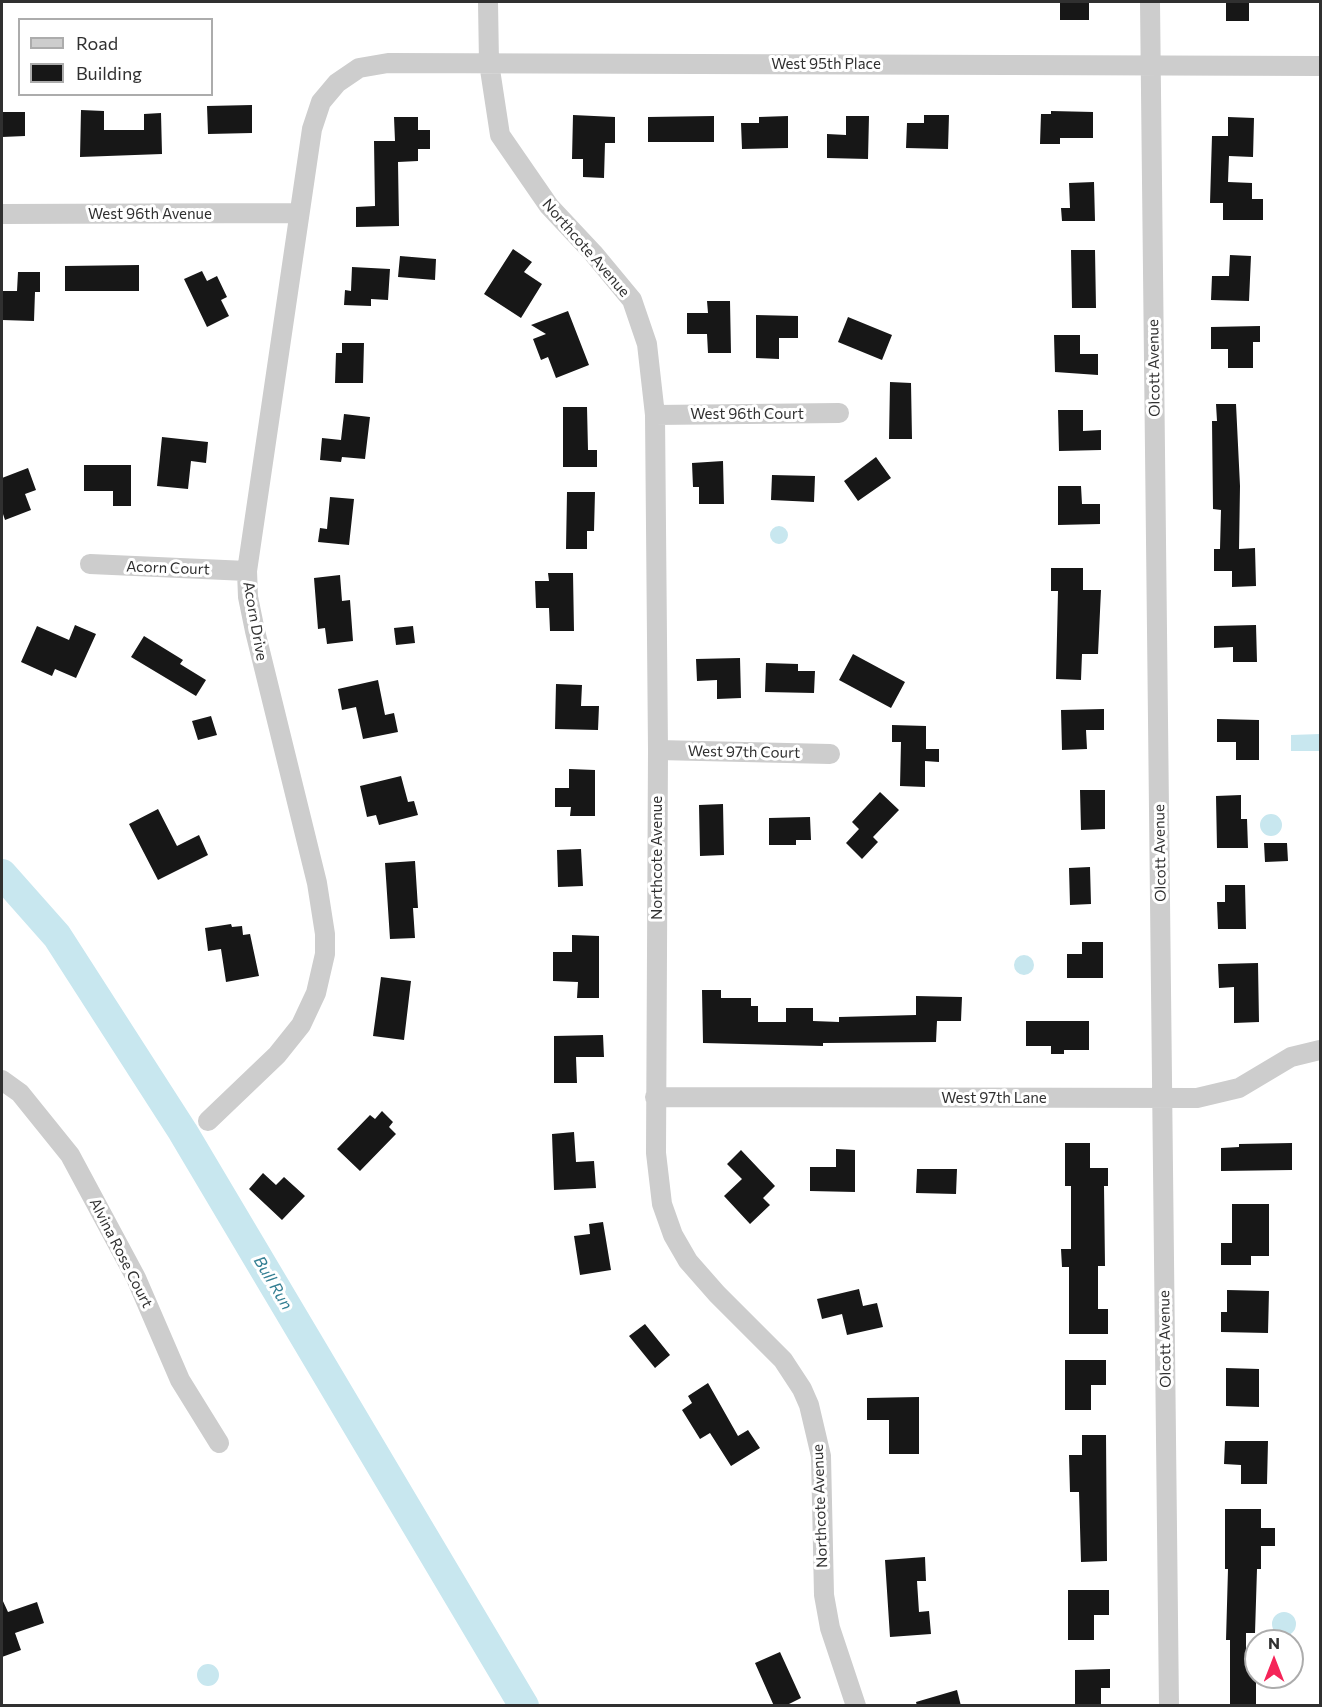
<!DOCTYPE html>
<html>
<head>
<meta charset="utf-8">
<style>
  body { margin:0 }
  #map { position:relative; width:1322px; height:1707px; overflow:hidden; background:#fff; font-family:Commissioner,sans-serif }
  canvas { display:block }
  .frame { position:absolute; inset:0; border:3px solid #303030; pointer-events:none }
  .legend { position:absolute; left:18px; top:18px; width:195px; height:78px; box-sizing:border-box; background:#fff; border:2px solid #acacac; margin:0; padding:8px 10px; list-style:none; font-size:18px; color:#303030 }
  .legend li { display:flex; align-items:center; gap:12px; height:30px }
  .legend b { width:30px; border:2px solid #acacac }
  .north { position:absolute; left:1244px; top:1629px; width:60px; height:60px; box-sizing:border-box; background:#fff; border:2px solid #acacac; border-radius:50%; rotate:0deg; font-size:16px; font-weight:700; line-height:24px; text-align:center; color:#303030 }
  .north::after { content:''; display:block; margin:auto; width:21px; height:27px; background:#f52458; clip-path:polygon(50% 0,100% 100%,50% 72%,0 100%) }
</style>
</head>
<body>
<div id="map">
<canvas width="1322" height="1707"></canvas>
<div class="frame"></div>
<ul class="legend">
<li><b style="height:8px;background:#cdcdcd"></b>Road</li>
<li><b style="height:16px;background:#171717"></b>Building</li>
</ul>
<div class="north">N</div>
</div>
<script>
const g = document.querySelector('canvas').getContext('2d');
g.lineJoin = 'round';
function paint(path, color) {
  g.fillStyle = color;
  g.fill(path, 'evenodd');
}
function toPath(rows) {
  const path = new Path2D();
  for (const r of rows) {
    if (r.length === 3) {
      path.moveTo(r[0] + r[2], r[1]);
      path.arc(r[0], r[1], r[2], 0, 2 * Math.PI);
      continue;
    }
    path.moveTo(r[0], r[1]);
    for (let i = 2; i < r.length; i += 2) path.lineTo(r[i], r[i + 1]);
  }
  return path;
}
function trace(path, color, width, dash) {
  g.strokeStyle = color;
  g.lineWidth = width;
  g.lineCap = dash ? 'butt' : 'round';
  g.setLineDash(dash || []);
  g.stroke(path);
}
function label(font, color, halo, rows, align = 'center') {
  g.font = font + ' Commissioner,sans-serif';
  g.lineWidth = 6;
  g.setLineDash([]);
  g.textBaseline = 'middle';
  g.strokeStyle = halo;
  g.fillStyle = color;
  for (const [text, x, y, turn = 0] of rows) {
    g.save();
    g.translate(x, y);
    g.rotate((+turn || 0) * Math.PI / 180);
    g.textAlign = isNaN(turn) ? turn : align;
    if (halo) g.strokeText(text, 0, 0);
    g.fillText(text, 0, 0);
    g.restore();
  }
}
const water = toPath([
  [779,535,9],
  [1320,734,1320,751,1291,751,1291,735],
  [1271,825,11],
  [1024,965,10],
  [1284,1624,12],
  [208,1675,11]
]);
const river = toPath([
  [2,874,57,936,183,1132,524,1706]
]);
const building = toPath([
  [1060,2,1089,2,1089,20,1060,20],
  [1226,2,1249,2,1249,21,1226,21],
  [252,105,252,133,208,134,207,106],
  [81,110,104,111,104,130,144,130,144,114,161,113,162,154,80,157],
  [1051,111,1093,112,1093,138,1060,138,1060,144,1040,144,1041,114,1051,114],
  [2,112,25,112,25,136,2,137],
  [573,115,615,117,615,143,605,143,604,178,583,177,583,159,572,159],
  [924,115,949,115,948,149,906,148,907,123,924,123],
  [714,116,714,142,648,142,648,117],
  [788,116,788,148,742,149,741,123,759,123,759,117],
  [846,116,869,116,868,159,827,158,827,134,846,135],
  [394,117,418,117,418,130,430,130,430,149,418,149,418,161,398,162,399,226,356,227,356,207,375,206,374,141,395,141],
  [1228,117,1254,118,1253,157,1229,156,1228,182,1252,183,1252,199,1263,199,1263,220,1223,220,1223,203,1210,203,1212,136,1228,136],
  [1094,182,1095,221,1062,221,1061,208,1070,208,1069,183],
  [513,249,532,262,524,272,542,284,521,318,484,294],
  [1071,250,1095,250,1096,308,1072,308],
  [1230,255,1251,256,1249,301,1211,300,1212,276,1229,276],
  [400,256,436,259,435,280,398,277],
  [139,265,139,291,65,291,65,266],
  [352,267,390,269,388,300,371,299,371,306,344,305,345,290,351,291],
  [202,271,207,281,217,276,227,297,221,300,229,316,207,327,184,279],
  [18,272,40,272,40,292,35,292,34,321,2,320,2,291,17,291],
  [707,301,730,301,731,353,708,353,707,334,687,334,687,313,708,313],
  [568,311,589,365,556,378,548,357,541,360,533,339,546,334,531,325],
  [756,315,798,316,798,338,779,338,779,359,756,358],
  [848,317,892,335,882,360,838,342],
  [1260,326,1260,342,1253,342,1253,368,1228,368,1228,349,1211,349,1211,327],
  [1054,335,1080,335,1080,354,1098,354,1098,375,1055,372],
  [342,343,364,343,363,383,335,383,336,353,342,353],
  [890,382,911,383,912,439,889,439],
  [1216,404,1236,404,1240,486,1239,549,1255,548,1256,586,1232,587,1232,571,1214,571,1214,549,1220,549,1221,510,1213,509,1212,421,1217,421],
  [563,407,587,407,588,450,597,450,597,467,563,467],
  [1058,410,1083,410,1083,431,1101,430,1101,450,1059,451],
  [344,414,370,417,365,459,342,457,341,462,320,460,322,438,341,440],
  [162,437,208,442,206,463,191,461,188,489,157,486],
  [876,457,891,478,858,501,844,481],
  [723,461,724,504,699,504,699,487,693,487,692,463],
  [84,465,131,465,131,506,113,506,113,491,84,491],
  [28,468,36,490,25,494,31,510,5,520,2,511,2,478],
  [772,475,815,476,814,502,771,500],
  [1058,486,1081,486,1082,504,1100,504,1100,524,1058,525],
  [567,492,595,492,594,531,587,531,587,549,566,549],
  [330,497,354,499,349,545,318,542,320,528,327,529],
  [1051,568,1083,568,1083,590,1101,590,1098,654,1082,654,1081,680,1056,679,1058,591,1051,591],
  [548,573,573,573,574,631,550,631,549,608,536,608,535,581,549,581],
  [340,575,342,601,350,600,353,641,327,644,325,628,318,629,314,578],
  [75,625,96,634,76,678,55,669,52,676,21,662,37,626,69,640],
  [1256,625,1257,662,1233,662,1233,647,1214,648,1214,626],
  [413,626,415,643,396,645,394,628],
  [144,636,183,660,180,664,206,680,196,696,131,657],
  [853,654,905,682,891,708,839,680],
  [740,658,741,698,717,699,717,680,697,681,696,659],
  [766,663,798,664,798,671,815,671,814,693,765,692],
  [378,680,385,715,394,713,398,732,363,739,356,707,342,710,338,689],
  [556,684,582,685,581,706,599,706,598,730,555,729],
  [1104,709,1104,730,1086,730,1087,749,1062,750,1061,710],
  [211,716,217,735,198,740,192,721],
  [1217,719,1259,720,1259,760,1236,760,1236,742,1217,742],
  [892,725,926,726,926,749,939,749,939,762,925,761,925,787,900,786,901,742,892,742],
  [569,769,595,770,595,816,570,816,571,807,555,807,555,788,569,788],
  [401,776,408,802,414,801,418,815,379,825,376,815,367,817,360,786],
  [1080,790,1105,790,1105,829,1081,830],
  [880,792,899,810,873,837,878,842,862,859,846,843,859,829,852,822],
  [1241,795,1241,819,1247,819,1248,848,1217,848,1216,796],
  [723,804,724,855,700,856,699,805],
  [158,809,177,846,199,835,208,855,158,880,129,824],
  [810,817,811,840,796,840,796,845,769,845,769,818],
  [1264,843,1287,843,1288,861,1265,862],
  [581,849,583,886,558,887,557,850],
  [415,861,418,908,413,908,415,938,390,939,385,863],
  [1090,867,1091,904,1070,905,1069,868],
  [1225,885,1245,885,1246,929,1218,929,1217,902,1225,902],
  [231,924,232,927,242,926,243,935,250,934,259,976,226,982,221,949,208,951,205,928],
  [572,935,599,936,599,998,577,998,578,982,553,981,553,952,572,952],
  [1082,942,1103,942,1103,978,1067,978,1067,954,1082,954],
  [1258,963,1259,1022,1234,1023,1234,987,1219,988,1218,964],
  [381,977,411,981,404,1040,373,1036],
  [702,990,721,990,721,998,751,998,751,1006,758,1006,758,1022,786,1022,786,1008,813,1008,813,1021,839,1022,839,1017,916,1015,916,996,962,997,961,1021,937,1021,936,1042,823,1043,823,1046,703,1043],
  [1026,1021,1089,1021,1089,1050,1064,1050,1064,1054,1051,1054,1051,1046,1026,1046],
  [603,1035,604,1057,576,1057,577,1083,554,1083,554,1036],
  [382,1111,393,1122,389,1127,396,1134,360,1171,337,1149,370,1115,375,1119],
  [574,1132,576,1162,594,1161,596,1188,554,1190,552,1134],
  [1065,1143,1090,1143,1090,1168,1108,1168,1108,1186,1104,1186,1105,1266,1098,1266,1098,1309,1108,1309,1108,1334,1069,1334,1069,1267,1062,1267,1061,1249,1071,1249,1071,1186,1065,1186],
  [1292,1143,1292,1170,1221,1171,1221,1148,1239,1147,1239,1144],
  [836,1149,855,1150,855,1192,810,1191,810,1167,836,1167],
  [741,1150,775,1186,763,1198,770,1205,750,1224,724,1196,742,1179,727,1164],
  [917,1169,957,1169,956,1194,916,1193],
  [263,1173,276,1185,284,1177,305,1196,282,1220,249,1189],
  [1232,1204,1269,1204,1269,1256,1251,1256,1251,1265,1221,1265,1221,1243,1232,1243],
  [603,1222,611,1270,580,1275,574,1236,590,1234,589,1224],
  [859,1289,863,1306,877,1303,883,1327,847,1335,842,1314,822,1319,817,1299],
  [1227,1290,1269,1291,1268,1333,1221,1332,1221,1312,1227,1312],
  [645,1324,670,1355,655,1368,629,1336],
  [1065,1360,1106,1360,1106,1385,1091,1385,1091,1410,1065,1410],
  [1226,1368,1259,1369,1259,1407,1226,1406],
  [708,1383,738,1436,748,1430,760,1448,731,1466,710,1433,700,1439,682,1410,692,1403,688,1396],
  [919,1397,919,1454,889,1454,889,1420,867,1420,867,1398],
  [1082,1435,1106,1435,1107,1561,1081,1562,1079,1492,1070,1492,1069,1455,1082,1455],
  [1225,1441,1268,1441,1267,1484,1241,1484,1241,1465,1224,1464],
  [1225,1509,1261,1509,1261,1528,1275,1528,1275,1546,1261,1546,1261,1569,1257,1569,1255,1633,1246,1633,1246,1661,1256,1661,1256,1706,1230,1706,1230,1640,1226,1640,1228,1569,1225,1569],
  [925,1557,926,1581,917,1581,919,1612,929,1611,931,1634,890,1637,885,1560],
  [1068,1590,1109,1590,1109,1615,1094,1615,1094,1640,1068,1640],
  [2,1599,8,1612,37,1602,44,1623,15,1633,21,1650,2,1657],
  [780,1652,801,1698,785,1706,774,1706,755,1663],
  [1110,1669,1110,1688,1101,1688,1101,1706,1075,1706,1075,1670],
  [957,1690,961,1706,917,1706,916,1702]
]);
const street = toPath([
  [488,2,489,63,500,135,549,206,593,253,632,300,647,344,655,415,658,750,656,1153,662,1204,673,1235,688,1261,717,1294,783,1360,802,1389,809,1405,821,1456,824,1595,830,1628,856,1706],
  [1150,2,1169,1706],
  [2,214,298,213],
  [655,415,839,413],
  [90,564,247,571],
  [658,750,830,754],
  [2,1080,20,1093,70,1155,136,1278,180,1380,219,1443],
  [655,1097,1197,1098,1239,1088,1291,1057,1320,1050],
  [208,1121,277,1055,301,1025,316,993,325,954,325,934,317,883,255,631,248,597,247,571,312,129,321,102,337,83,359,68,388,63,1320,66]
]);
const streetNames = [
  ["West 95th Place",826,64],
  ["West 96th Avenue",150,214],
  ["Northcote Avenue",586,248,49],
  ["Olcott Avenue",1154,368,-91],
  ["West 96th Court",747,414],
  ["Acorn Court",168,568,2],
  ["Acorn Drive",255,621,80],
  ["West 97th Court",744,752,1],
  ["Olcott Avenue",1160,853,-91],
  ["Northcote Avenue",657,858,-90],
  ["West 97th Lane",994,1098],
  ["Alvina Rose Court",121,1253,63],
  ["Olcott Avenue",1165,1339,-91],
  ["Northcote Avenue",820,1506,-92]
];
const waterNames = [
  ["Bull Run",273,1283,59]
];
paint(water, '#c8e7ef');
trace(river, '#c8e7ef', 30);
paint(building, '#171717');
trace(street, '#cdcdcd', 20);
label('15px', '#303030', '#fff', streetNames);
label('italic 16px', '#347f93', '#fff', waterNames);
</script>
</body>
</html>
